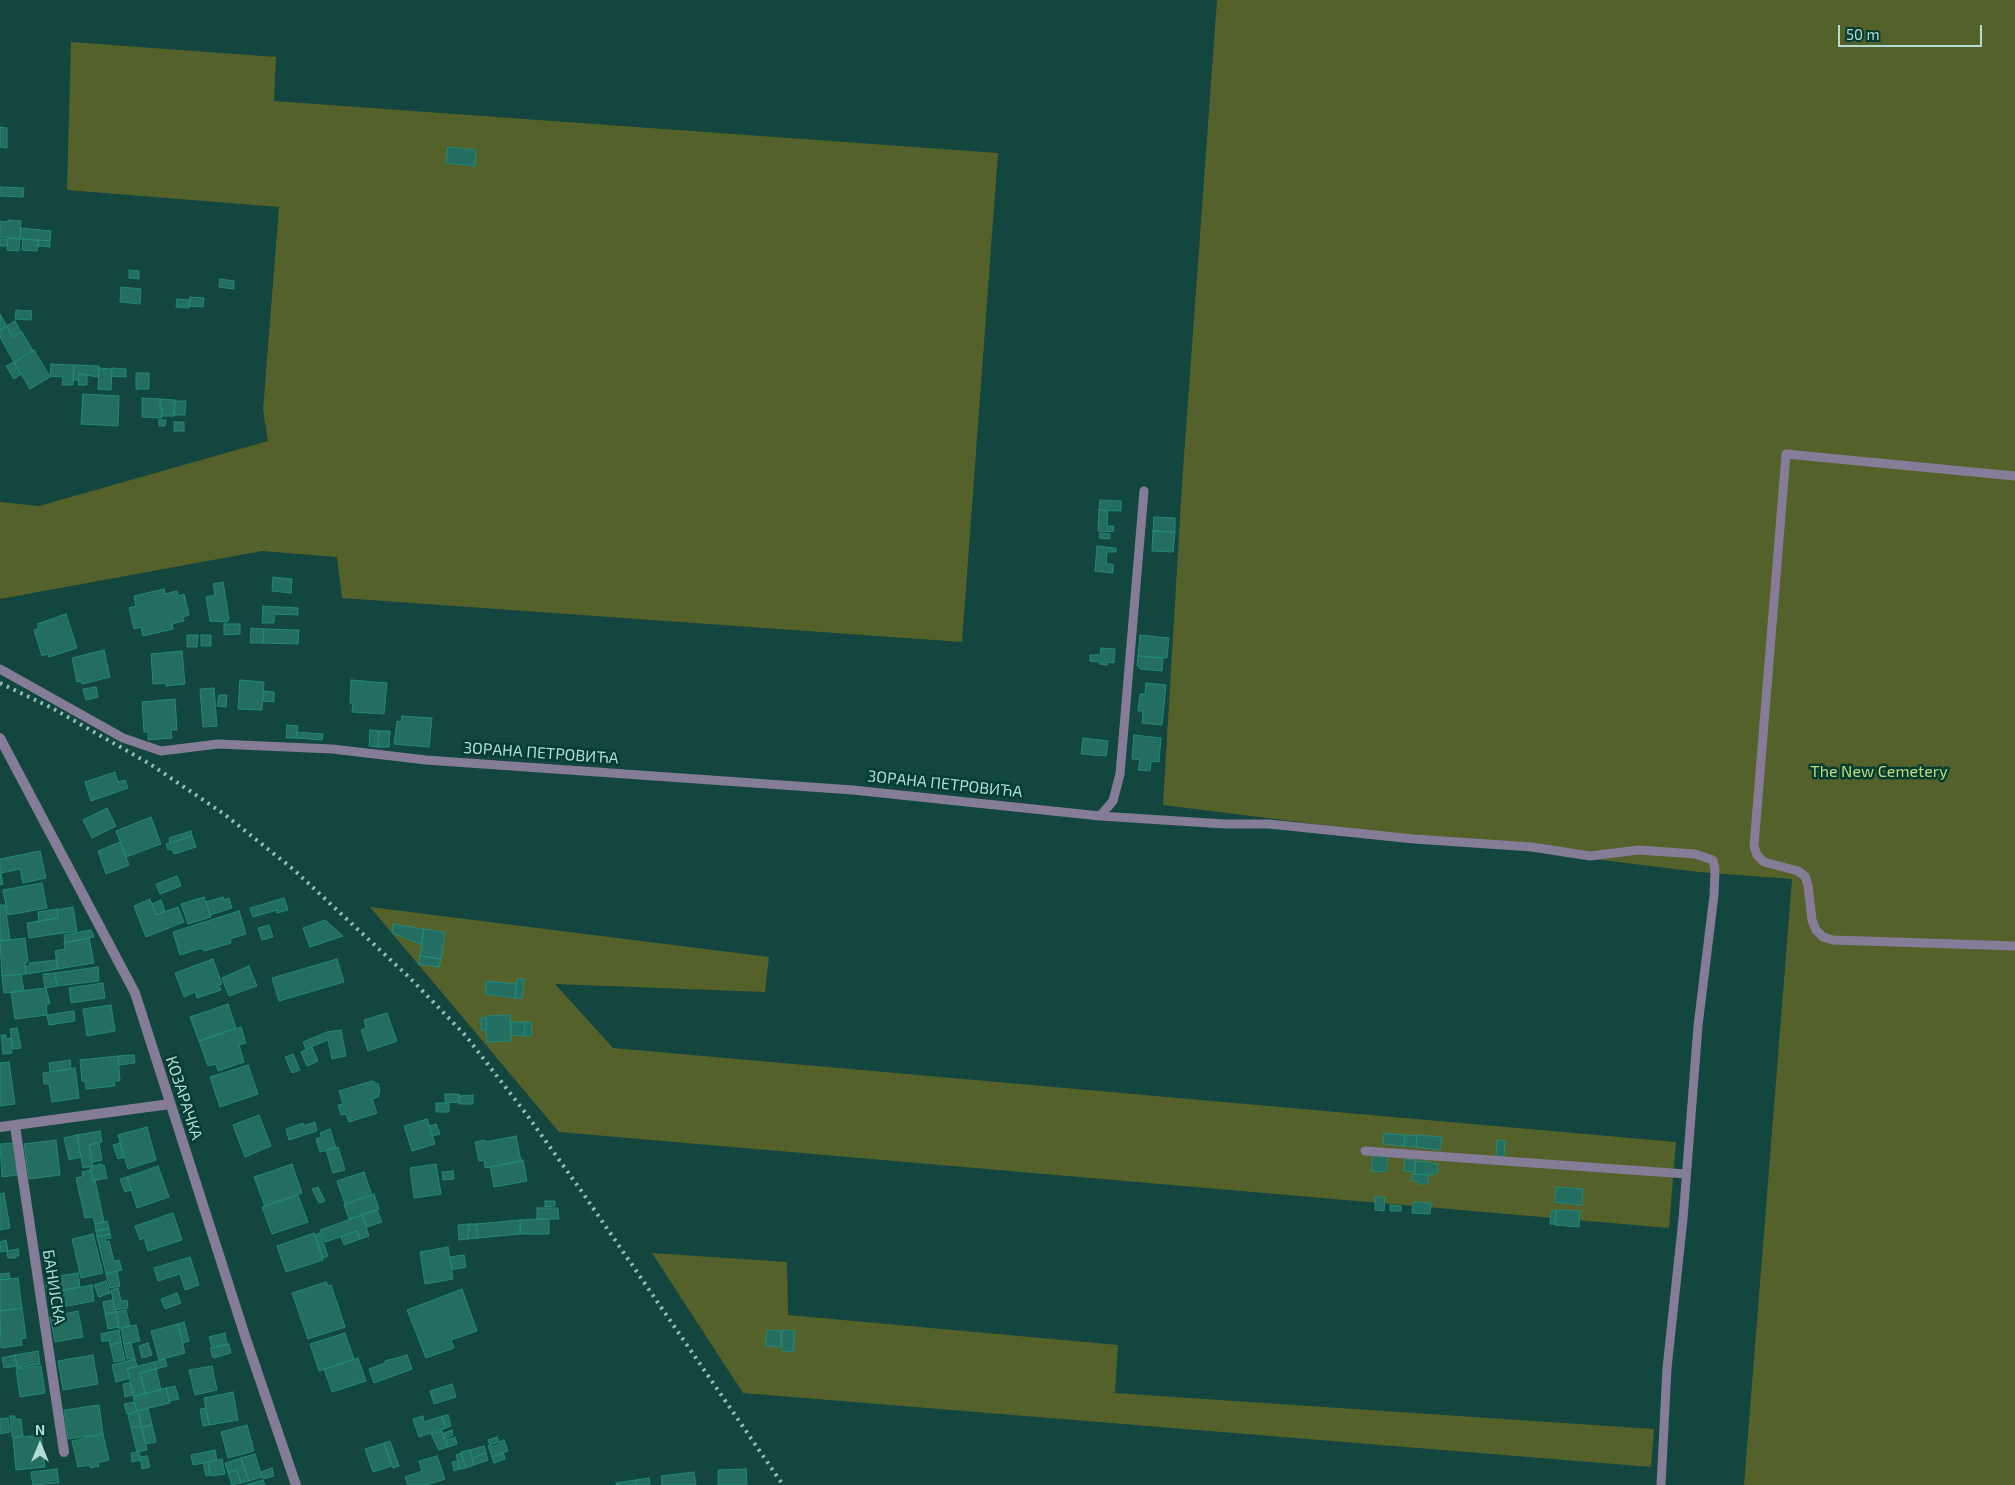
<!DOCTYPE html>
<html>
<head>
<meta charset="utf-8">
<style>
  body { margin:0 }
  #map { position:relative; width:2015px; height:1485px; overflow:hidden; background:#12463e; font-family:"Exo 2",sans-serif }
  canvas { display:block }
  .north { position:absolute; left:15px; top:1420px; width:50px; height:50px; -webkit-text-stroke:4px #023c33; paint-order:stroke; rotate:0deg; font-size:14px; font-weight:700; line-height:20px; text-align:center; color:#b2ddd3 }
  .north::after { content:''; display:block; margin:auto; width:18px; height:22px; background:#b2ddd3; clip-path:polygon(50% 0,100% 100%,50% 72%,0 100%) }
  .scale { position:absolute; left:1838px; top:25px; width:144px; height:22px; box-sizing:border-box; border:2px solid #b2ddd3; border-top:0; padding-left:6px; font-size:15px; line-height:18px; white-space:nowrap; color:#b2ddd3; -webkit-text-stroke:4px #023c33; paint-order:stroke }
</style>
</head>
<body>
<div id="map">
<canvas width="2015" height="1485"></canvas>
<div class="north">N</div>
<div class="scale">50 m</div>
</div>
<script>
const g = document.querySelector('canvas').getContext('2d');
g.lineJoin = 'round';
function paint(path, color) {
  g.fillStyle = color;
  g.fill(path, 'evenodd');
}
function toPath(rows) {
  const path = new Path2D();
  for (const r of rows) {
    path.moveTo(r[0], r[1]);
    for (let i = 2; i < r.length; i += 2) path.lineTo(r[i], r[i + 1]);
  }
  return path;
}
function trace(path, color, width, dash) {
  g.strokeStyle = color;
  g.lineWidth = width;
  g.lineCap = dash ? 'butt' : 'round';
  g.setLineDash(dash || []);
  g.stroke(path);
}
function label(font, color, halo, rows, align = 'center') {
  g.font = font + ' "Exo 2",sans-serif';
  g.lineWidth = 5;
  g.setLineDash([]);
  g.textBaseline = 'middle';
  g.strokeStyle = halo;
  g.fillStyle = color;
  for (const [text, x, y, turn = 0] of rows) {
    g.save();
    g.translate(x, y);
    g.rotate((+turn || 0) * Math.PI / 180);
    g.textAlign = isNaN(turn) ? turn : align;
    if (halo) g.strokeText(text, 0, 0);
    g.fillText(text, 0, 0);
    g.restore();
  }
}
const green = toPath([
  [1217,0,2015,0,2015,1485,1744,1485,1792,879,1698,872,1163,805,1182,484],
  [71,42,276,57,274,101,998,153,962,642,342,598,337,557,262,551,0,599,0,502,39,506,268,441,263,410,279,207,67,190],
  [370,907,769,957,765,992,555,984,613,1048,1676,1142,1669,1228,559,1132],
  [652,1253,787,1262,788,1315,1118,1345,1115,1393,1654,1429,1651,1467,743,1393]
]);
const building = toPath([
  [0,127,7,128,7,148,0,147,0,127],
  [448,147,476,150,475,166,446,163,448,147],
  [0,187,24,188,23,197,0,196,0,187],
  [8,220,21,221,20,239,0,237,0,221,8,222,8,220],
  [21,228,51,231,50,241,20,239,21,228],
  [8,238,20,239,19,251,7,250,8,238],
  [0,239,7,239,7,246,0,246,0,239],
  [23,239,38,240,37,251,22,250,23,239],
  [38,240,50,241,50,247,38,246,38,240],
  [129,270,139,271,139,279,129,278,129,270],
  [220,279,234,281,234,289,219,287,220,279],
  [121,287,141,289,140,304,120,302,121,287],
  [190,297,204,298,203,307,189,306,190,297],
  [177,299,190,300,189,308,176,307,177,299],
  [16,310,32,311,31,320,15,319,16,310],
  [0,314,7,326,0,330,0,314],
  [15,321,21,332,13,337,7,326,15,321],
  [7,326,13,337,22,332,33,351,14,362,0,337,0,330,7,326],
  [34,350,50,377,30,389,14,362,34,350],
  [14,362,21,374,14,379,6,366,14,362],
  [51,364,74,365,73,385,62,385,63,377,50,376,51,364],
  [74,365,99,366,98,377,79,374,78,380,73,380,74,365],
  [99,368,112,369,111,390,98,389,99,368],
  [112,368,126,369,126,377,111,376,112,368],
  [136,373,149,373,149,389,136,389,136,373],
  [79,374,87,374,87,385,78,385,79,374],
  [83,394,119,396,118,426,81,424,83,394],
  [142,398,160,399,162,418,142,417,142,398],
  [160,399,175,400,174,416,162,416,162,408,160,408,160,399],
  [175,401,186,401,185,415,174,415,175,401],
  [159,420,166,420,165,426,159,426,159,420],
  [174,422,184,422,184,431,174,431,174,422],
  [1100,500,1121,501,1121,511,1099,510,1100,500],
  [1099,510,1108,511,1107,526,1114,526,1113,532,1098,531,1099,510],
  [1154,517,1175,518,1175,532,1153,531,1154,517],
  [1153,531,1175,532,1173,552,1152,551,1153,531],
  [1100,533,1110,534,1110,539,1099,538,1100,533],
  [1097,546,1116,548,1116,552,1107,552,1106,564,1113,564,1113,573,1095,571,1097,546],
  [273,577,292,579,291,593,272,591,273,577],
  [223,582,229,619,227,622,210,621,206,597,215,595,213,584,223,582],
  [164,589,165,594,177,591,178,596,184,594,189,615,183,617,184,621,172,624,173,629,143,636,141,627,134,629,129,608,136,606,134,596,164,589],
  [263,606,298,608,298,615,275,614,274,623,262,623,263,606],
  [66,614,77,648,49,657,48,654,42,656,34,630,39,628,37,624,66,614],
  [224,624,240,624,240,634,224,635,224,624],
  [251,628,264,629,263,643,250,643,251,628],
  [264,629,299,630,298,644,263,643,264,629],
  [187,635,198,635,197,647,187,647,187,635],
  [201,635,211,635,211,646,201,646,201,635],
  [1140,635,1169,638,1167,658,1138,656,1140,635],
  [1101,648,1115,649,1114,663,1107,662,1107,665,1100,664,1100,662,1090,661,1090,655,1100,655,1101,648],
  [104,650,110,677,82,684,81,681,77,682,72,658,104,650],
  [182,651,185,684,166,686,166,683,153,684,151,654,182,651],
  [1138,656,1163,658,1162,671,1140,669,1140,667,1137,666,1138,656],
  [240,680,264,682,262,710,238,709,240,680],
  [351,680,387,683,384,714,352,712,353,703,350,703,351,680],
  [1146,683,1166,685,1162,725,1142,723,1143,711,1138,711,1140,694,1145,694,1146,683],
  [96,687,98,697,86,700,83,689,96,687],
  [214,688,217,726,203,727,200,689,214,688],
  [264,691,274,692,274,702,263,701,264,691],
  [219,695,227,695,226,707,217,706,219,695],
  [175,699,177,730,171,730,172,738,148,740,148,732,144,732,142,702,175,699],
  [402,716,432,718,429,747,394,744,397,721,401,722,402,716],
  [287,725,298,726,296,738,286,738,287,725],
  [370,730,379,731,378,747,369,746,370,730],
  [379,731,390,731,389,747,378,747,379,731],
  [297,732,323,734,322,740,296,738,297,732],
  [1134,735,1161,738,1159,762,1151,761,1150,771,1138,770,1140,760,1132,759,1134,735],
  [1083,738,1108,741,1106,756,1081,754,1083,738],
  [115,772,118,782,125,780,128,788,91,801,85,782,115,772],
  [107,808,116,826,92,838,83,820,107,808],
  [151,817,161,844,126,857,116,831,151,817],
  [191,831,192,836,170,843,169,838,191,831],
  [192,836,196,847,174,854,172,849,168,850,166,844,192,836],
  [120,842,129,865,106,874,98,851,120,842],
  [40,851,46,878,23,883,20,869,1,873,3,884,0,885,0,859,40,851],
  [177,876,181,886,160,894,156,884,177,876],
  [42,883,47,908,8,915,3,890,42,883],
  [204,897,211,917,188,924,181,904,204,897],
  [223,897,224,900,229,898,232,908,210,915,206,902,223,897],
  [284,898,288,910,277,913,277,910,253,917,250,908,284,898],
  [150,899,156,915,178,907,184,922,146,937,134,906,150,899],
  [161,900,165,911,156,915,152,904,161,900],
  [0,905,5,905,10,940,0,941,0,905],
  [73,907,77,931,29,938,27,923,58,918,57,910,73,907],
  [57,909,58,918,39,921,38,912,57,909],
  [239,911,246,934,230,939,231,943,204,951,202,948,180,955,173,932,239,911],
  [325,920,343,936,310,947,303,928,325,920],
  [393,924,424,929,421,944,392,933,393,924],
  [269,925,273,937,262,940,258,928,269,925],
  [424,929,445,932,441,959,420,956,424,929],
  [91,930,94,937,65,943,64,935,91,930],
  [25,938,28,962,25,962,26,974,2,976,0,941,25,938],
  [89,938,94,963,58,969,55,951,65,949,64,943,89,938],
  [420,956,441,959,439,967,418,964,420,956],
  [213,959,222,984,219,985,221,990,197,998,195,992,184,997,175,973,213,959],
  [337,959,344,982,279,1001,272,978,337,959],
  [56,960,58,969,26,974,25,966,30,966,29,963,56,960],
  [249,966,257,986,229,996,222,978,249,966],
  [98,967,99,981,57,986,55,973,98,967],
  [55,973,57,986,45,988,43,974,55,973],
  [21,974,24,991,4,993,2,976,21,974],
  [517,979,524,979,522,998,515,998,517,979],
  [486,981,517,984,515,998,485,994,486,981],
  [103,983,105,998,71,1003,69,988,103,983],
  [46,988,50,1004,46,1004,47,1015,15,1019,11,992,46,988],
  [228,1004,236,1028,199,1041,190,1017,228,1004],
  [111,1005,115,1031,87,1036,83,1009,111,1005],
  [74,1011,75,1021,49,1025,47,1015,74,1011],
  [387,1013,397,1041,368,1051,361,1030,366,1028,364,1020,387,1013],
  [510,1015,511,1041,487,1042,486,1016,510,1015],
  [481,1018,486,1018,486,1030,481,1030,481,1018],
  [511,1022,525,1022,524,1036,511,1035,511,1022],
  [525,1022,532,1022,531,1036,524,1036,525,1022],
  [241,1027,246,1043,239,1045,244,1062,218,1071,216,1064,208,1066,199,1041,241,1027],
  [17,1028,21,1048,13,1049,10,1029,17,1028],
  [341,1030,346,1056,332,1059,328,1040,306,1049,303,1042,327,1032,341,1030],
  [1,1035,6,1035,6,1039,11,1038,12,1053,3,1054,1,1035],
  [312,1047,318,1061,307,1066,301,1052,312,1047],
  [293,1054,300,1070,292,1073,285,1057,293,1054],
  [134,1055,135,1063,119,1065,118,1056,134,1055],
  [118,1056,120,1081,114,1081,115,1086,86,1089,85,1081,82,1081,80,1060,118,1056],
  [70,1060,71,1069,50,1072,49,1063,70,1060],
  [9,1062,15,1104,0,1106,0,1063,9,1062],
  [248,1065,258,1094,220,1107,210,1077,248,1065],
  [75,1068,79,1098,52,1102,49,1084,44,1084,43,1073,75,1068],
  [372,1081,378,1084,380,1090,378,1097,372,1099,377,1113,349,1122,346,1114,341,1115,338,1105,343,1104,339,1091,372,1081],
  [445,1094,459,1094,459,1102,445,1103,445,1094],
  [473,1095,473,1104,459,1104,459,1096,473,1095],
  [436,1103,449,1103,449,1112,436,1112,436,1103],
  [259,1115,271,1146,245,1157,233,1125,259,1115],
  [427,1119,435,1144,412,1151,404,1126,427,1119],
  [315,1122,317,1131,289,1140,286,1129,303,1123,303,1126,315,1122],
  [436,1124,440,1134,433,1136,429,1126,436,1124],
  [147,1127,156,1160,128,1169,118,1135,147,1127],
  [330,1129,336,1148,320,1152,316,1139,321,1137,320,1133,330,1129],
  [100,1131,102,1142,89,1145,93,1166,83,1168,77,1135,100,1131],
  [1384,1133,1405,1135,1404,1146,1383,1144,1384,1133],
  [77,1135,81,1157,69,1160,64,1138,77,1135],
  [1405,1135,1417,1136,1416,1147,1404,1146,1405,1135],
  [1417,1135,1442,1137,1440,1150,1416,1147,1417,1135],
  [516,1136,521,1161,485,1168,484,1160,479,1161,475,1142,485,1140,485,1142,516,1136],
  [56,1140,60,1175,29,1179,24,1144,56,1140],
  [1497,1140,1505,1141,1504,1157,1496,1157,1497,1140],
  [14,1143,17,1175,2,1177,0,1144,14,1143],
  [99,1143,102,1160,92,1162,89,1145,99,1143],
  [120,1143,124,1157,118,1159,113,1145,120,1143],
  [338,1147,345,1170,333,1173,326,1150,338,1147],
  [1373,1154,1388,1156,1386,1172,1371,1171,1373,1154],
  [1405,1159,1416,1160,1415,1172,1404,1171,1405,1159],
  [523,1160,527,1181,494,1187,490,1167,523,1160],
  [1424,1161,1437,1164,1438,1172,1432,1175,1415,1174,1415,1162,1424,1161],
  [101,1164,101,1166,104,1165,107,1178,93,1181,90,1167,101,1164],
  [292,1164,302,1193,265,1206,254,1177,292,1164],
  [436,1164,441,1194,414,1198,410,1168,436,1164],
  [158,1166,169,1197,137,1208,127,1177,158,1166],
  [91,1170,93,1181,95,1180,104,1222,95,1224,93,1217,85,1218,76,1178,83,1176,82,1172,91,1170],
  [453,1171,454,1179,443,1180,442,1172,453,1171],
  [364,1172,372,1195,345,1204,337,1181,364,1172],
  [1412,1174,1428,1175,1428,1184,1418,1184,1418,1181,1412,1181,1412,1174],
  [127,1177,131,1190,125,1192,120,1179,127,1177],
  [318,1187,325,1201,319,1203,312,1189,318,1187],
  [1556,1187,1583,1189,1582,1205,1555,1202,1556,1187],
  [4,1193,10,1228,0,1230,0,1194,4,1193],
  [374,1194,379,1209,349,1219,344,1205,374,1194],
  [298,1195,308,1222,272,1234,262,1207,298,1195],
  [1375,1197,1385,1197,1384,1211,1375,1210,1375,1197],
  [545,1201,555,1201,555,1206,545,1207,545,1201],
  [1413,1202,1431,1203,1430,1214,1412,1213,1413,1202],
  [1390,1205,1401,1206,1401,1211,1390,1211,1390,1205],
  [537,1208,558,1208,559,1219,537,1219,537,1208],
  [377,1210,382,1222,367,1227,362,1215,377,1210],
  [1556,1210,1580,1211,1579,1227,1555,1225,1556,1210],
  [1551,1211,1556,1211,1555,1224,1550,1224,1551,1211],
  [173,1213,182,1240,148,1251,144,1238,140,1240,135,1226,173,1213],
  [362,1215,369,1236,360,1239,357,1231,325,1242,320,1230,362,1215],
  [537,1219,549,1219,549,1234,520,1234,520,1220,537,1219],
  [520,1220,520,1234,478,1238,476,1224,520,1220],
  [107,1221,109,1228,96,1231,95,1224,107,1221],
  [469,1224,468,1239,459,1240,458,1225,469,1224],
  [469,1224,476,1224,478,1238,468,1239,469,1224],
  [109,1228,110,1234,97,1237,96,1231,109,1228],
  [357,1231,360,1239,344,1245,341,1237,357,1231],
  [314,1233,323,1260,286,1272,277,1246,314,1233],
  [320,1233,328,1256,323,1258,315,1235,320,1233],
  [93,1234,103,1273,81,1278,72,1239,93,1234],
  [110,1234,111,1238,105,1239,106,1242,109,1241,114,1261,119,1260,122,1270,106,1274,97,1237,110,1234],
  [6,1240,8,1251,0,1252,0,1242,6,1240],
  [448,1247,453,1279,425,1284,420,1252,448,1247],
  [18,1249,19,1256,16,1256,16,1258,8,1258,7,1251,18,1249],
  [464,1255,466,1267,452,1270,450,1257,464,1255],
  [190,1257,199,1285,185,1290,180,1274,158,1281,154,1268,190,1257],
  [117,1271,120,1286,110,1288,106,1274,117,1271],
  [9,1273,10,1279,0,1280,0,1274,9,1273],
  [78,1273,80,1287,47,1293,45,1278,78,1273],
  [18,1278,22,1308,0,1311,0,1280,18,1278],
  [106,1281,110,1293,99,1297,94,1285,106,1281],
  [326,1282,328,1286,331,1285,345,1327,308,1339,292,1293,326,1282],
  [92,1285,94,1301,62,1307,59,1291,92,1285],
  [118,1288,121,1301,127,1300,128,1308,115,1310,111,1290,118,1288],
  [462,1289,477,1331,451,1340,454,1348,426,1358,407,1310,462,1289],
  [177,1293,181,1303,165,1309,161,1299,177,1293],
  [113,1300,116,1312,105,1314,103,1302,113,1300],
  [22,1308,26,1338,21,1339,22,1345,1,1348,0,1311,22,1308],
  [126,1310,130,1326,119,1329,116,1312,126,1310],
  [78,1311,83,1337,55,1342,50,1317,78,1311],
  [116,1312,119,1327,108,1329,105,1314,116,1312],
  [184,1322,189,1341,183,1343,178,1324,184,1322],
  [178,1324,185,1353,159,1360,151,1331,178,1324],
  [136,1325,140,1341,124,1344,121,1328,136,1325],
  [119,1330,121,1342,110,1345,109,1340,102,1342,101,1334,119,1330],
  [767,1330,781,1331,780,1347,765,1346,767,1330],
  [782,1330,795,1331,793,1352,782,1351,782,1330],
  [225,1333,227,1344,212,1348,209,1337,225,1333],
  [345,1333,354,1359,319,1371,310,1344,345,1333],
  [121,1342,125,1360,114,1362,110,1345,121,1342],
  [131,1343,135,1358,127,1359,124,1344,131,1343],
  [148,1343,152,1355,142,1358,139,1346,148,1343],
  [229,1344,231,1353,213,1358,210,1348,229,1344],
  [38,1351,40,1364,17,1368,15,1355,38,1351],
  [15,1355,17,1366,4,1368,2,1358,15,1355],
  [93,1355,98,1384,63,1390,58,1361,93,1355],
  [407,1355,412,1369,374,1383,369,1369,385,1363,385,1361,407,1355],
  [358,1358,366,1381,332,1392,324,1369,358,1358],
  [135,1359,137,1366,127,1369,130,1378,116,1382,112,1365,135,1359],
  [165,1359,167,1366,156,1369,154,1362,165,1359],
  [154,1362,156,1369,140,1373,145,1393,134,1396,127,1369,154,1362],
  [41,1366,45,1393,20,1397,16,1369,41,1366],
  [212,1366,217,1390,195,1395,189,1370,212,1366],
  [156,1369,161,1390,145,1393,140,1373,156,1369],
  [130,1383,133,1395,125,1397,123,1384,130,1383],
  [452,1384,456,1397,434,1404,430,1391,452,1384],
  [175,1386,179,1399,169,1401,166,1388,175,1386],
  [166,1388,170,1403,137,1411,133,1397,166,1388],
  [233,1392,238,1420,209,1425,204,1398,233,1392],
  [134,1402,137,1411,127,1414,124,1404,134,1402],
  [99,1405,103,1434,68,1439,64,1410,99,1405],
  [148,1408,152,1425,142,1428,138,1411,148,1408],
  [206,1408,209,1425,203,1426,200,1409,206,1408],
  [138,1411,141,1426,131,1428,128,1414,138,1411],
  [448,1415,451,1426,446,1428,442,1416,448,1415],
  [10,1416,15,1416,15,1419,21,1419,23,1436,12,1437,10,1416],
  [423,1416,424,1422,442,1416,446,1428,419,1437,413,1419,423,1416],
  [8,1418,10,1432,0,1434,0,1419,8,1418],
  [152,1425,156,1442,146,1444,142,1428,152,1425],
  [247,1425,254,1451,228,1458,221,1432,247,1425],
  [141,1426,147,1450,137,1452,131,1428,141,1426],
  [452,1430,453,1435,444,1439,442,1434,452,1430],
  [442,1431,448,1447,439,1450,431,1434,442,1431],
  [103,1434,109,1460,98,1463,99,1466,91,1468,90,1465,78,1467,72,1441,103,1434],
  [41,1435,45,1467,16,1470,13,1438,41,1435],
  [455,1437,457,1444,448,1447,446,1440,455,1437],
  [497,1437,500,1444,491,1447,488,1440,497,1437],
  [504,1440,508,1451,492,1457,488,1446,504,1440],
  [390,1441,399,1466,393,1468,384,1443,390,1441],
  [384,1443,392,1466,373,1472,365,1449,384,1443],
  [484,1446,486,1453,472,1458,470,1450,484,1446],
  [215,1450,217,1460,193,1465,191,1455,215,1450],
  [470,1450,474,1465,466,1468,461,1452,470,1450],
  [139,1452,141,1460,132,1462,131,1453,139,1452],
  [503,1452,505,1459,494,1463,492,1457,503,1452],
  [461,1453,466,1468,460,1469,456,1455,461,1453],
  [486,1453,488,1460,474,1465,472,1458,486,1453],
  [255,1454,262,1477,249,1481,241,1458,255,1454],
  [147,1456,150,1467,142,1469,140,1457,147,1456],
  [437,1456,445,1479,427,1485,408,1485,405,1477,422,1471,419,1461,437,1456],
  [241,1458,249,1481,241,1483,237,1470,228,1473,225,1463,241,1458],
  [222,1459,225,1474,211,1476,208,1462,222,1459],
  [458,1461,460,1469,454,1471,452,1462,458,1461],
  [208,1462,210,1475,206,1476,203,1463,208,1462],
  [272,1468,274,1476,263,1479,261,1472,272,1468],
  [57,1469,59,1483,33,1485,31,1472,57,1469],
  [746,1469,747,1485,718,1485,718,1470,746,1469],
  [237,1470,241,1483,232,1485,228,1473,237,1470],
  [694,1472,696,1485,662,1485,661,1476,694,1472],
  [649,1478,650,1485,636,1485,636,1480,649,1478],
  [263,1480,265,1485,245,1485,263,1480],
  [636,1480,636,1485,616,1485,616,1483,636,1480]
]);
const service = toPath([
  [2015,476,1786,454,1754,846,1757,855,1764,862,1798,871,1805,876,1808,885,1812,920,1816,930,1823,937,1833,940,2015,946],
  [0,669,123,738,161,751,218,744,332,749,426,760,853,790,1100,816,1225,824,1269,824,1414,839,1532,847,1590,856,1638,850,1695,854,1713,860,1715,870,1714,895,1698,1026,1683,1219,1667,1368,1661,1485],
  [1100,816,1113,801,1120,774,1144,491],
  [1365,1151,1686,1174]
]);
const minor = toPath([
  [0,738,135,993,246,1339,296,1485],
  [15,1126,64,1452],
  [0,1127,170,1104]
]);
const rail = toPath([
  [0,683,52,708,150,764,224,814,293,869,410,978,466,1036,527,1115,580,1189,783,1485]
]);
const streetNames = [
  ["ЗОРАНА ПЕТРОВИЋА",541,753,4],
  ["ЗОРАНА ПЕТРОВИЋА",945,784,6],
  ["КОЗАРАЧКА",184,1098,72],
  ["БАНИЈСКА",54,1287,81]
];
const parkNames = [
  ["The New Cemetery",1879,772]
];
paint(green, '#55612a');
paint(building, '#236e61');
trace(building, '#218978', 1);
trace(service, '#857c97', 9);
trace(minor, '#857c97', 10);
trace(rail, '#92beb5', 4, [2.5, 5]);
label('16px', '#b2ddd3', '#023c33', streetNames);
label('16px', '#c3da76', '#023c33', parkNames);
</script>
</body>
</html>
